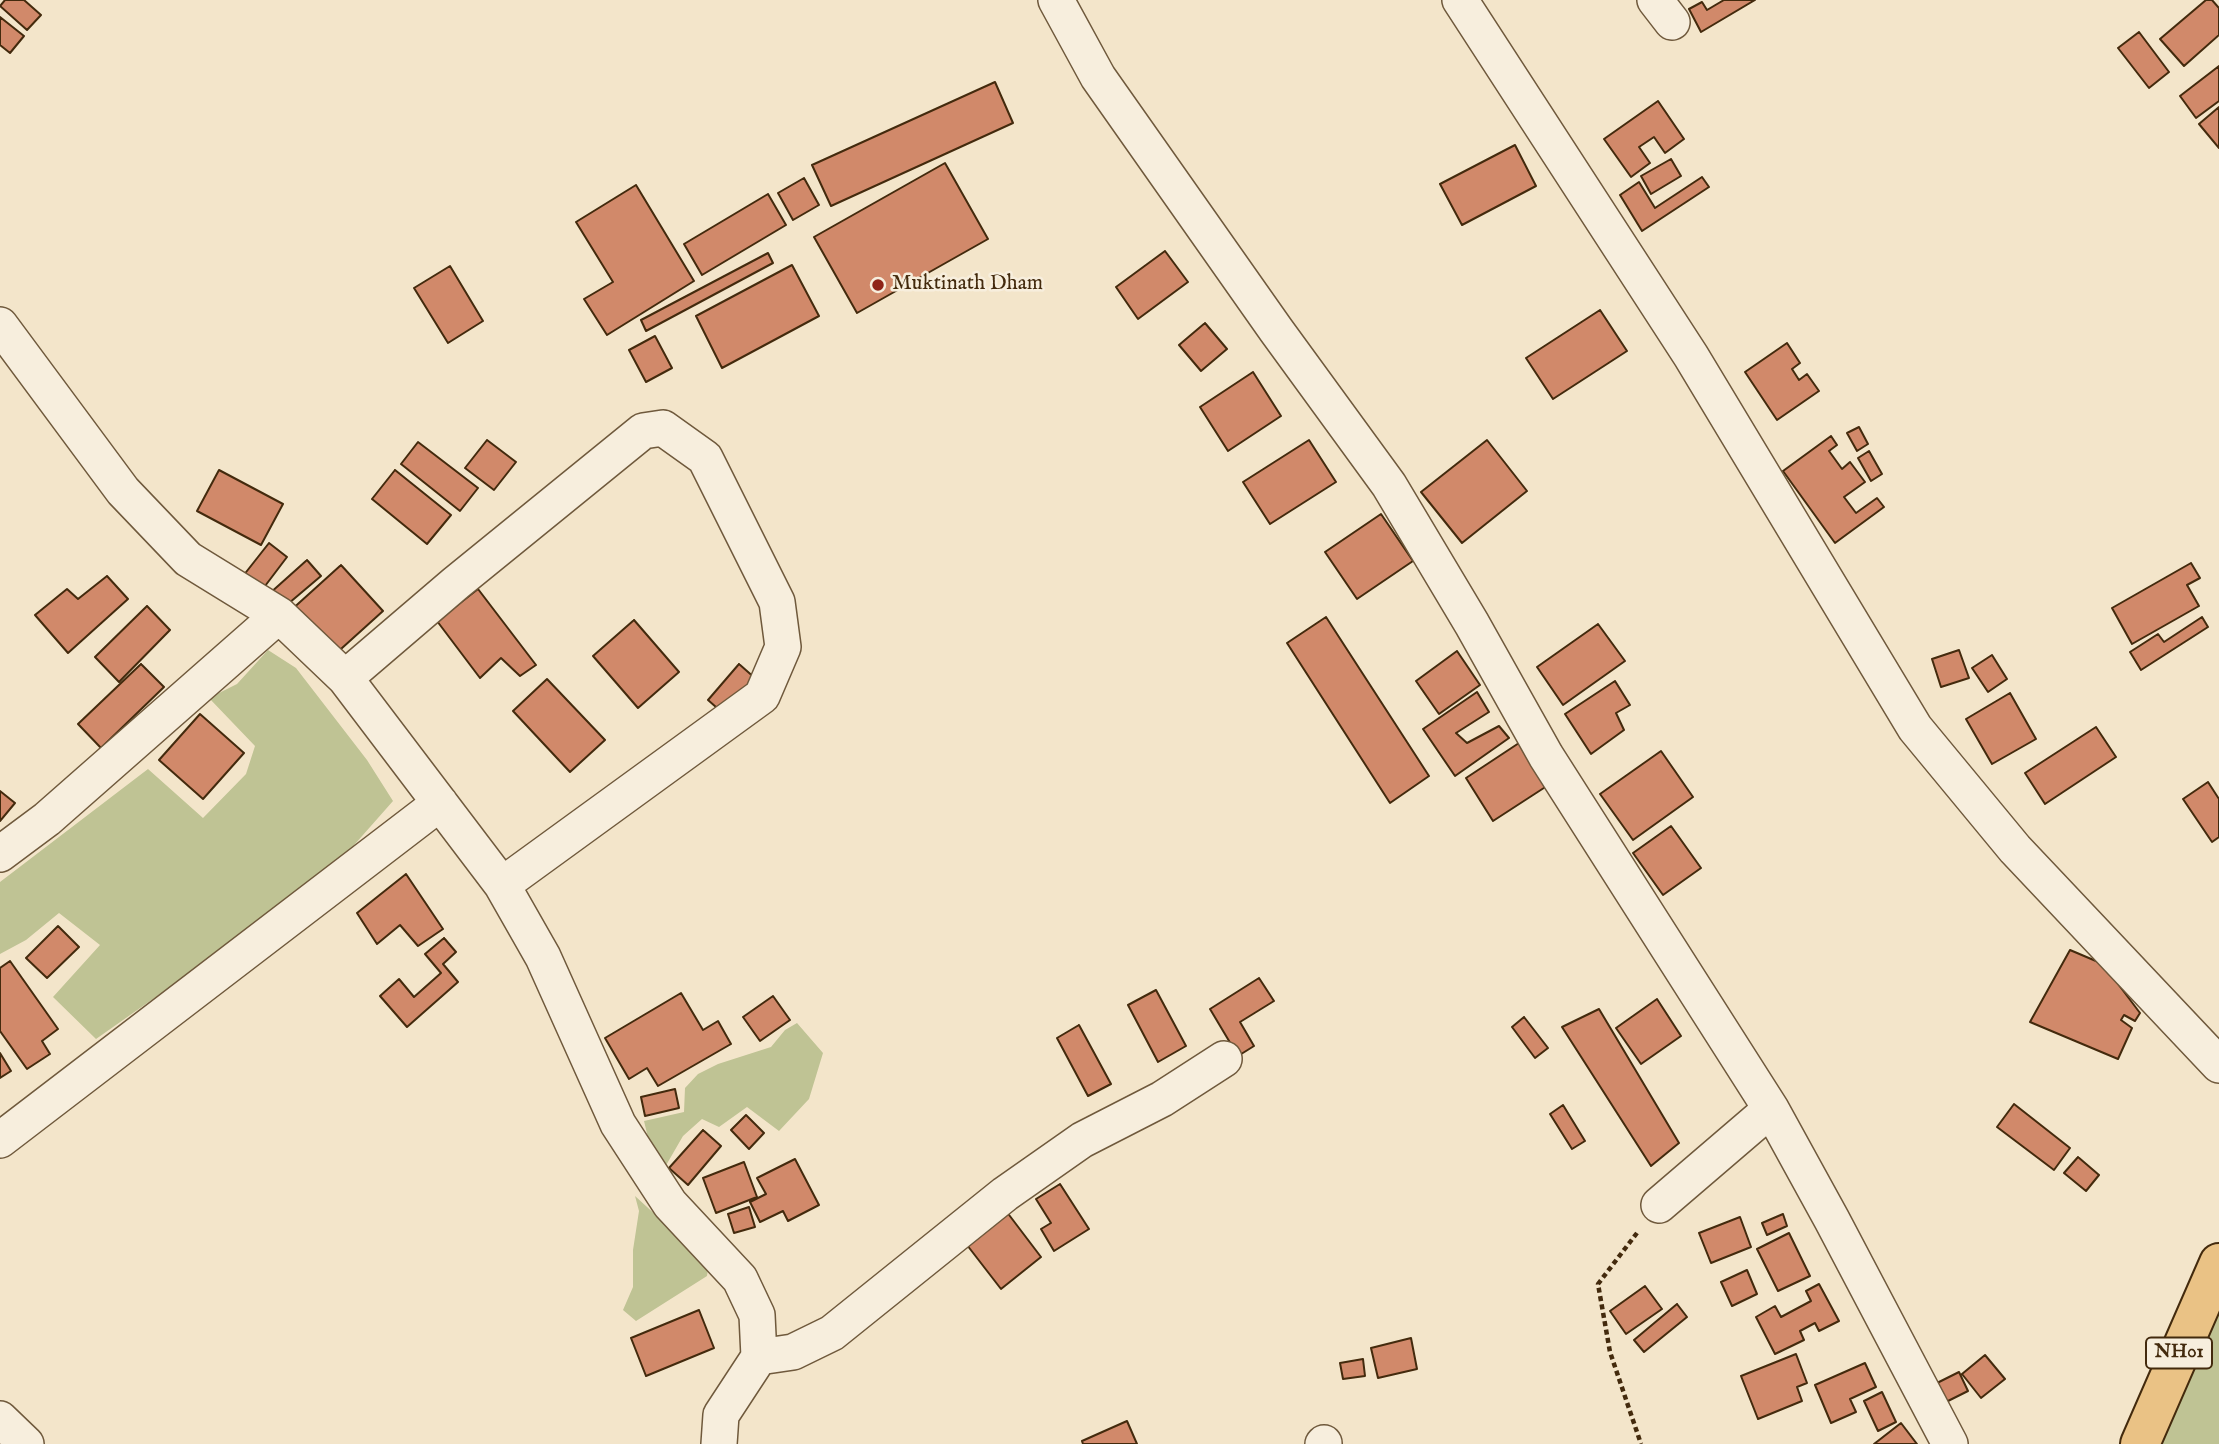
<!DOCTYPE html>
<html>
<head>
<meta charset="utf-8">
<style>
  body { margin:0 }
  canvas { display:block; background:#f3e5ca }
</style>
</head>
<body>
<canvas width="2219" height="1444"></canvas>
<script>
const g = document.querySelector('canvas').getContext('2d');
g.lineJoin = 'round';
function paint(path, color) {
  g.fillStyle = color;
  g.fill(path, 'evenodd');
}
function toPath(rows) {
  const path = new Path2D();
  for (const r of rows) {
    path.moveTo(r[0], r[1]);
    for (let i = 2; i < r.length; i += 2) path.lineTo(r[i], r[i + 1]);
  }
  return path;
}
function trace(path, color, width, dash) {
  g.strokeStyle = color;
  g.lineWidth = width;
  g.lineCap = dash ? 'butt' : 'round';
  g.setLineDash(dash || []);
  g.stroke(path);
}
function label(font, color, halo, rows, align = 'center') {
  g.font = font + ' "IM FELL English",serif';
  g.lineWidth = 5;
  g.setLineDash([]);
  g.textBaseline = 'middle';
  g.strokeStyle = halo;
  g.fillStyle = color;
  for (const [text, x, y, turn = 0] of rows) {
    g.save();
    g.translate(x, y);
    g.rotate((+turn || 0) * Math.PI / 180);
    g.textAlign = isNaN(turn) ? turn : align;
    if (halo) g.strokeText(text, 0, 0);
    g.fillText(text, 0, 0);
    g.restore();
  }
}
const green = toPath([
  [268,650,296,668,367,760,393,801,325,878,96,1039,53,997,100,945,59,913,26,940,0,954,0,882,148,769,203,818,246,774,255,746,209,698,237,684],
  [797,1023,823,1053,809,1099,779,1131,747,1107,719,1127,702,1119,683,1136,661,1174,653,1158,644,1121,684,1112,685,1088,698,1074,718,1064,771,1047,785,1030],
  [635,1196,681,1238,708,1269,707,1276,636,1321,623,1310,633,1287,633,1250,639,1211],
  [2219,1300,2219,1444,2155,1444]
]);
const building = toPath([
  [5,0,24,0,41,15,27,30,0,6,5,0],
  [1724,0,1755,0,1701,32,1689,9,1702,2,1707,10,1724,0],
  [2206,0,2212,0,2219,8,2219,35,2184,66,2160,39,2206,0],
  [0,17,24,36,10,53,0,45,0,17],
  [2139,32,2169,72,2149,88,2118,48,2139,32],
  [2219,66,2219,101,2196,118,2180,96,2219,66],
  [995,82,1013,123,831,206,812,165,995,82],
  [1658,101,1684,139,1665,153,1654,137,1639,147,1650,163,1631,177,1604,139,1658,101],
  [2219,107,2219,148,2199,124,2219,107],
  [1515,145,1536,186,1462,225,1440,184,1515,145],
  [1671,159,1681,176,1651,194,1641,176,1671,159],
  [945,163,988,239,857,313,814,237,945,163],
  [1702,177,1709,187,1642,231,1620,195,1639,182,1655,208,1702,177],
  [804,178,819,205,793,220,778,193,804,178],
  [636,185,694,281,607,335,584,299,613,282,576,222,636,185],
  [768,194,786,225,702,275,684,244,768,194],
  [1165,251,1188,282,1138,319,1116,287,1165,251],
  [768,253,773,263,646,331,641,320,768,253],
  [792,265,819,316,722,368,696,316,792,265],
  [450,266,483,321,448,343,414,288,450,266],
  [1600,310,1627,351,1553,399,1526,358,1600,310],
  [1205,323,1227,349,1201,371,1179,345,1205,323],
  [655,336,672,368,646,382,629,350,655,336],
  [1787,343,1800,363,1792,369,1799,380,1807,374,1819,391,1777,420,1745,372,1787,343],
  [1253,372,1281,416,1228,451,1200,407,1253,372],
  [1859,427,1868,444,1857,451,1847,433,1859,427],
  [1831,436,1837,445,1829,451,1842,469,1850,462,1865,482,1844,497,1856,513,1877,498,1884,507,1835,543,1783,471,1831,436],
  [487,440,516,462,494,490,465,468,487,440],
  [1309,440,1336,482,1270,524,1243,482,1309,440],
  [1487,440,1527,491,1462,543,1421,492,1487,440],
  [418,442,478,488,460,511,401,464,418,442],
  [1869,451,1882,474,1871,481,1858,458,1869,451],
  [219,470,283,504,261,545,197,511,219,470],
  [395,470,451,515,427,544,372,499,395,470],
  [1381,514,1413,561,1357,599,1325,552,1381,514],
  [269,543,287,557,262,590,243,576,269,543],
  [307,560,321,576,282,609,269,594,307,560],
  [2191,563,2200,578,2187,585,2199,606,2132,644,2112,608,2191,563],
  [341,565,383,611,331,658,289,612,341,565],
  [107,576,128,599,68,653,35,615,67,589,78,599,107,576],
  [478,589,536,665,520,676,501,658,480,678,437,621,478,589],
  [147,606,170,630,119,682,95,657,147,606],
  [1326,617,1429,776,1390,803,1287,643,1326,617],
  [2202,617,2208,627,2141,670,2130,652,2158,634,2164,642,2202,617],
  [634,620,679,672,638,708,593,656,634,620],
  [1598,624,1625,661,1563,705,1537,667,1598,624],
  [1959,650,1969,678,1941,687,1932,659,1959,650],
  [1457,651,1480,685,1439,714,1416,681,1457,651],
  [1992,655,2007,679,1988,692,1972,668,1992,655],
  [141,664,164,687,101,748,78,724,141,664],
  [739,664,756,679,725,715,708,700,739,664],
  [547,679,605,740,570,772,513,711,547,679],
  [1615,681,1630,705,1616,713,1624,730,1591,754,1565,714,1615,681],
  [1477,692,1489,712,1456,733,1467,743,1499,726,1509,738,1455,776,1423,729,1477,692],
  [2010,693,2036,739,1992,764,1966,719,2010,693],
  [200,714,244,753,203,799,159,760,200,714],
  [2096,727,2116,757,2045,804,2025,773,2096,727],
  [1522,741,1550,784,1493,821,1466,778,1522,741],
  [1661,751,1693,797,1633,840,1600,794,1661,751],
  [2208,782,2219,799,2219,837,2212,842,2183,799,2208,782],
  [0,791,15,803,0,821,0,791],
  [1671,826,1701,868,1663,895,1633,853,1671,826],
  [406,874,443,929,418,946,400,925,377,944,357,913,406,874],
  [58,926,79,947,47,978,26,958,58,926],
  [444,938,456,952,443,964,458,982,407,1027,380,996,399,979,414,997,441,973,425,954,444,938],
  [2070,950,2103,964,2140,1013,2135,1021,2124,1015,2121,1020,2132,1028,2118,1059,2030,1022,2070,950],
  [10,961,58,1029,42,1041,50,1054,27,1069,0,1031,0,968,10,961],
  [1259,978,1274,1001,1240,1022,1254,1046,1238,1056,1210,1009,1259,978],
  [1156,990,1186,1046,1158,1062,1128,1005,1156,990],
  [681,993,703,1030,718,1021,731,1044,658,1086,647,1068,629,1079,605,1038,681,993],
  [773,996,790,1020,760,1041,743,1017,773,996],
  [1657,999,1681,1036,1641,1064,1616,1028,1657,999],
  [1599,1009,1679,1143,1651,1166,1562,1027,1599,1009],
  [1524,1017,1548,1048,1535,1058,1512,1027,1524,1017],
  [1079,1025,1111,1084,1088,1096,1057,1038,1079,1025],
  [0,1053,11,1071,0,1078,0,1053],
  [675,1089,679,1108,645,1116,641,1097,675,1089],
  [2014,1104,2070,1148,2054,1170,1997,1127,2014,1104],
  [1563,1105,1585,1141,1572,1149,1550,1114,1563,1105],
  [746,1115,764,1133,749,1149,731,1130,746,1115],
  [703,1130,721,1146,688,1185,669,1168,703,1130],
  [2078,1157,2099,1175,2086,1191,2064,1173,2078,1157],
  [795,1159,819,1205,788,1221,783,1211,760,1222,750,1202,766,1194,757,1178,795,1159],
  [744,1162,757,1197,716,1213,703,1178,744,1162],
  [1060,1184,1089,1229,1054,1251,1041,1229,1051,1223,1036,1199,1060,1184],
  [1000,1203,1041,1257,1001,1289,967,1245,1000,1203],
  [749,1207,755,1227,734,1233,728,1214,749,1207],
  [1783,1214,1787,1226,1767,1235,1762,1223,1783,1214],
  [1740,1217,1751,1247,1711,1263,1699,1233,1740,1217],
  [1789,1233,1810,1276,1778,1291,1757,1249,1789,1233],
  [1747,1270,1757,1294,1732,1306,1721,1282,1747,1270],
  [1819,1284,1839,1321,1819,1331,1815,1323,1800,1331,1804,1340,1775,1354,1756,1317,1775,1306,1781,1317,1811,1301,1806,1291,1819,1284],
  [1645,1286,1662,1309,1626,1334,1610,1311,1645,1286],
  [1677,1304,1687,1317,1644,1352,1634,1340,1677,1304],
  [699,1310,714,1348,646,1376,631,1338,699,1310],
  [1411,1338,1417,1369,1378,1378,1371,1348,1411,1338],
  [1796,1354,1807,1383,1797,1387,1802,1401,1758,1419,1741,1376,1796,1354],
  [1985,1355,2005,1379,1981,1398,1962,1374,1985,1355],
  [1363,1359,1365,1376,1343,1379,1340,1363,1363,1359],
  [1865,1363,1876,1387,1850,1399,1856,1412,1831,1423,1815,1385,1865,1363],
  [1959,1372,1968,1391,1938,1406,1929,1387,1959,1372],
  [1882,1392,1896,1422,1878,1431,1864,1401,1882,1392],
  [1127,1421,1137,1444,1083,1444,1082,1441,1127,1421],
  [1901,1423,1917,1444,1874,1444,1901,1423]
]);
const path = toPath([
  [1637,1233,1598,1284,1610,1352,1641,1444]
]);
const minor = toPath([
  [1056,0,1098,77,1276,330,1389,485,1472,624,1546,756,1771,1109,1832,1220,1950,1444],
  [1460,0,1691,356,1915,728,2015,849,2219,1065],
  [1655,0,1672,22],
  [0,325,123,491,188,559,279,615,345,678,502,885,543,957,618,1124,670,1204,740,1279,757,1315,759,1357,721,1415,719,1444],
  [345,678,456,583,643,431,663,428,705,458,777,602,783,647,762,696,502,885],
  [0,854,47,819,279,615],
  [0,1140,440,803],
  [1659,1205,1771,1109],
  [759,1357,793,1352,832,1333,1005,1194,1082,1140,1162,1099,1224,1059],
  [0,1419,26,1444],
  [1323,1444,1324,1443]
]);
const highway = toPath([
  [2140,1444,2219,1263]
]);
const markers = [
  [878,285,7,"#8f2418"]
];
const shields = [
  [2179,1353,66]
];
const shieldNames = [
  ["NH01",2179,1353]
];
const poiNames = [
  ["Muktinath Dham",892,285]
];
paint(green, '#bfc394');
paint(building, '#d1896a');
trace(building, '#432a0d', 2);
trace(minor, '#6f593c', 38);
trace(highway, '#432a0d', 42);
trace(path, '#432a0d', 4.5, [5, 3.5]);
trace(minor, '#f7eedd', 35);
trace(highway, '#eac285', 38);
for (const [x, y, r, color] of markers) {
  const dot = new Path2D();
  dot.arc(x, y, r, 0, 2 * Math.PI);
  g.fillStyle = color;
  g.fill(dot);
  trace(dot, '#f7eedd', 2.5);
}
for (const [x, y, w] of shields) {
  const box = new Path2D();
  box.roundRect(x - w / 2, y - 15.5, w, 31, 5);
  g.fillStyle = '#f7eedd';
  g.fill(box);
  trace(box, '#432a0d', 2);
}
label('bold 19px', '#432a0d', null, shieldNames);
label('21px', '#432a0d', '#f7eedd', poiNames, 'left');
</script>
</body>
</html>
